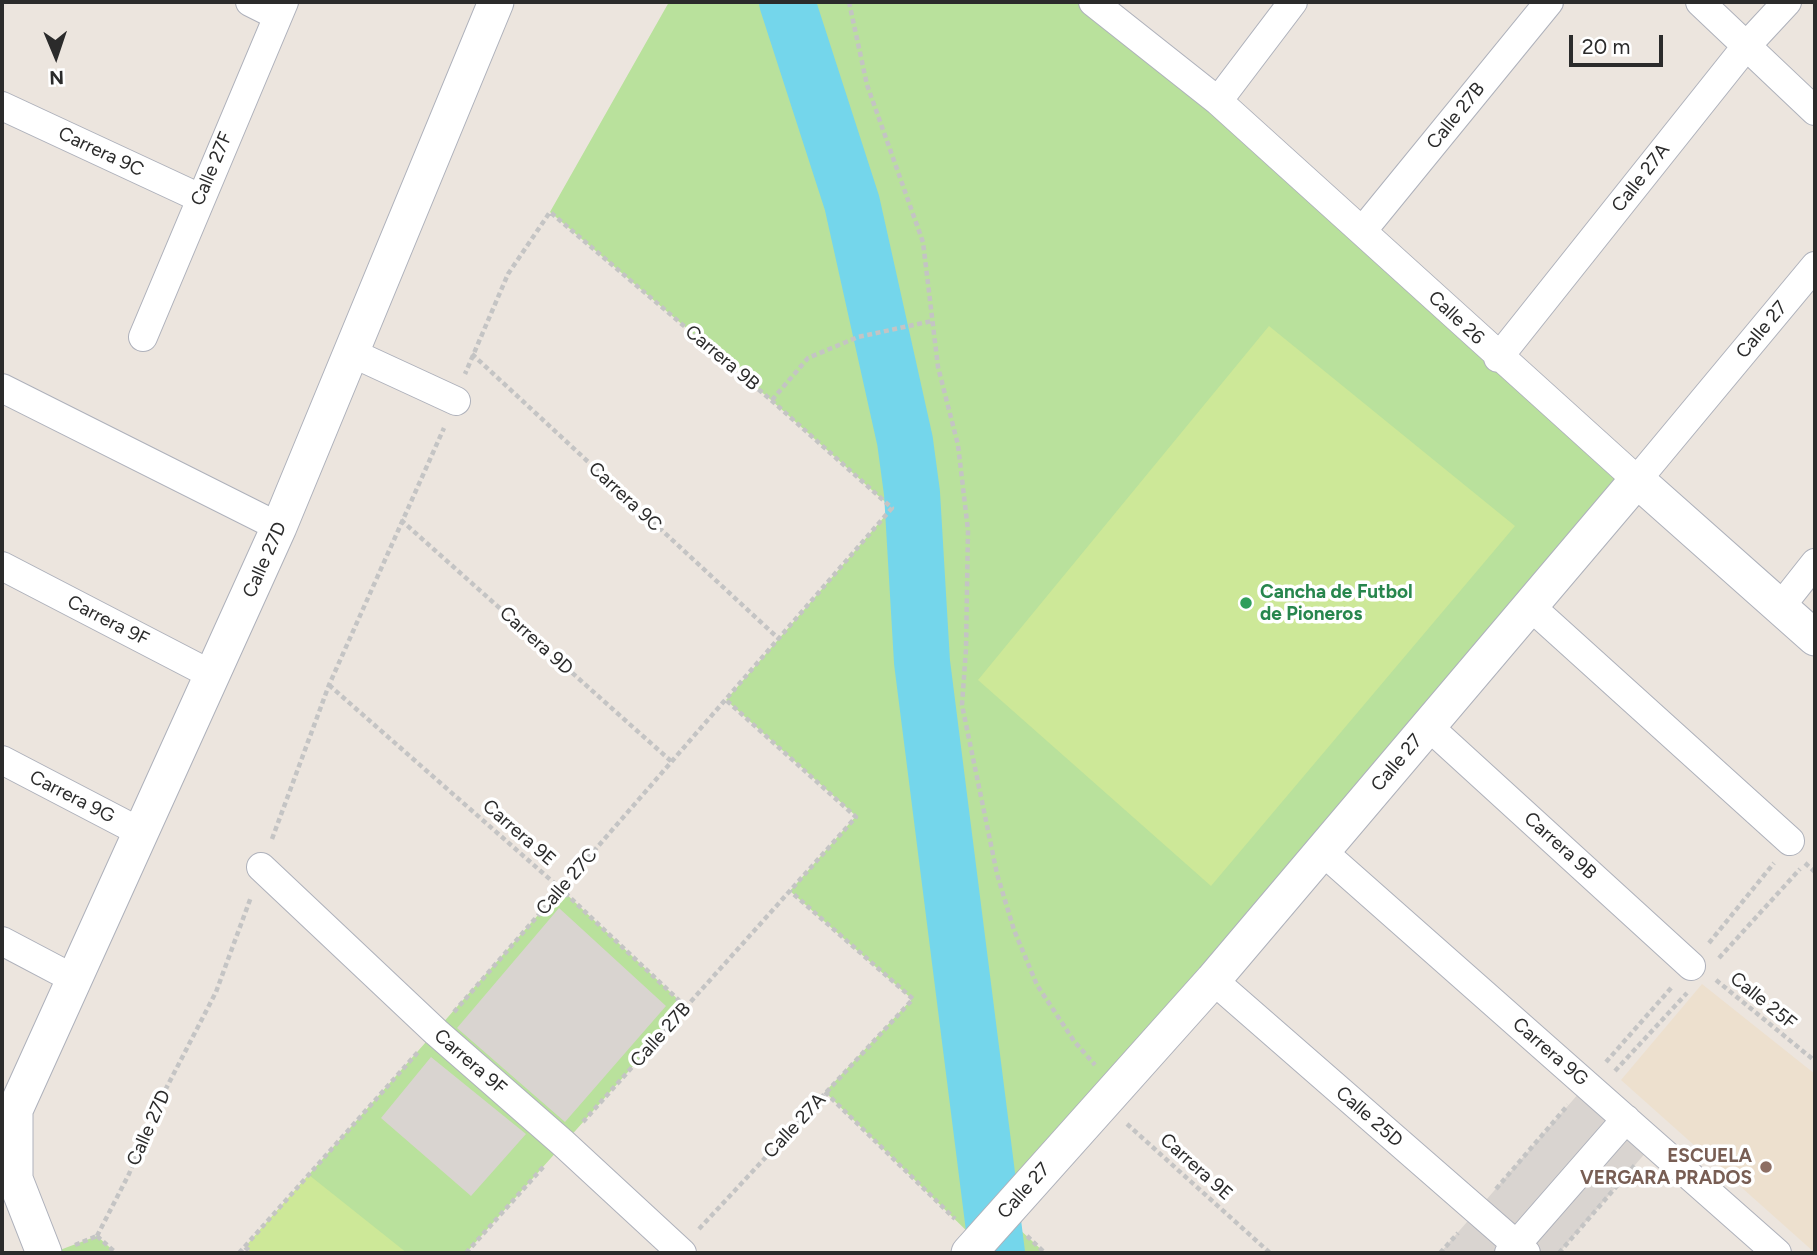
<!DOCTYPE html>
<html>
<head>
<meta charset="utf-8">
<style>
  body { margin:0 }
  #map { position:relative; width:1817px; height:1255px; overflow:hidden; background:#ece5de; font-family:Figtree,sans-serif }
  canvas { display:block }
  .frame { position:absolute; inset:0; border:4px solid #2b2b2b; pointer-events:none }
  .north { position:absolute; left:21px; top:21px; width:70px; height:70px; -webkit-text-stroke:5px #fff; paint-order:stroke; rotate:178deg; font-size:19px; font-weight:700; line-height:28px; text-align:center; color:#2b2b2b }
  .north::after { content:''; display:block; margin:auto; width:24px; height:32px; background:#2b2b2b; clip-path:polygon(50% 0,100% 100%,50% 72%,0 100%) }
  .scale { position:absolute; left:1569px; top:35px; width:94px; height:32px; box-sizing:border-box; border:4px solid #2b2b2b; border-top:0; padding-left:9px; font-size:21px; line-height:24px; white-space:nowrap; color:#2b2b2b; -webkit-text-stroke:5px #fff; paint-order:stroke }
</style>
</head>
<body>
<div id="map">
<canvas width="1817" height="1255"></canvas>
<div class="frame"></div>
<div class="north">N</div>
<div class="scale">20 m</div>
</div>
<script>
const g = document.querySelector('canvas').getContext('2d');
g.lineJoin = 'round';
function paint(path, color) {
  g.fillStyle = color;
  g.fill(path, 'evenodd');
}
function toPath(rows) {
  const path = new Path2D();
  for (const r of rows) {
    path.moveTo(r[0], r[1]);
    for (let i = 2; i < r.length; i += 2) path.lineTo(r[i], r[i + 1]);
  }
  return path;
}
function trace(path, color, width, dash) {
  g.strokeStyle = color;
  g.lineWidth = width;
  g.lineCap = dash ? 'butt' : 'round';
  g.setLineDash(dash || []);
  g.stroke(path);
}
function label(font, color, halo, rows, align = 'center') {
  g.font = font + ' Figtree,sans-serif';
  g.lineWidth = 7;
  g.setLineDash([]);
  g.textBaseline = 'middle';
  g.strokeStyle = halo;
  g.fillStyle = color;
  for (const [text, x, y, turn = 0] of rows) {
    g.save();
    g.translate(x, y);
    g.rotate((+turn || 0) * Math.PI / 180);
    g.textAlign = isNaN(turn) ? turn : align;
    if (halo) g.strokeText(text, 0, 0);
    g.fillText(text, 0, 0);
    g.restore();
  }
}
const education = toPath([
  [1702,984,1815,1074,1815,1253,1621,1080]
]);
const green = toPath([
  [669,2,1087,2,1637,480,1003,1214,1045,1253,968,1253,978,1242,825,1092,912,999,790,891,856,816,726,700,892,508,771,400,550,212],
  [561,889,686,1007,466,1253,252,1253,245,1247],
  [97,1236,116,1253,52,1253]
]);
const pitch = toPath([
  [1269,326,1515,526,1211,886,978,680],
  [309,1175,407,1253,252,1253,245,1247]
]);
const plaza = toPath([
  [559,908,666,1006,565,1122,457,1028],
  [431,1057,526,1134,471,1196,381,1118],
  [1586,1085,1654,1143,1559,1253,1440,1253]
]);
const river = toPath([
  [787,2,852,203,905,441,912,493,922,662,997,1253]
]);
const path = toPath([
  [849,2,867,85,923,242,938,367,958,445,968,530,966,649,962,705,997,874,1014,930,1037,985,1074,1041,1095,1065],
  [472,354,779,639],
  [772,400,808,358,858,337,932,321],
  [401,520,672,762],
  [329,685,561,889,686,1007],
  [272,839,329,685,444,428],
  [1805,863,1815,872],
  [1709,943,1774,863],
  [1719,958,1800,869],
  [1716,980,1815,1061],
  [454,1012,892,508,771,400,550,212,508,274,465,374],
  [1606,1062,1672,987],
  [1615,1071,1687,993],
  [825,1092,955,1219],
  [583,1122,856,817,726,700],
  [1127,1124,1270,1253],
  [1496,1189,1568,1105],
  [699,1229,913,999,790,891],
  [97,1236,129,1174,157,1106,216,992,251,897],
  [97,1236,116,1253],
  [1027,1236,1045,1253],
  [75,1245,97,1236],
  [245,1247,252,1253],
  [239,1253,418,1052],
  [466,1253,545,1165],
  [1440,1253,1458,1233],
  [1559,1253,1635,1165]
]);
const minor = toPath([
  [250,2,278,16],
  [1093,2,1218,101,1637,480,1815,266],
  [1700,2,1815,111],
  [1218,101,1293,2],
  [2,106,200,198],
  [1363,230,1549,2],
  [143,337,284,2],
  [352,353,456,401],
  [1498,358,1748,44,1787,2],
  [2,388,279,527],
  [2,566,214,676],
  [1530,606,1790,841],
  [1781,606,1815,563],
  [1428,726,1691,966],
  [2,760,142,833],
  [1322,851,1777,1253],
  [261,867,436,1032,564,1144,682,1253],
  [2,941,76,980],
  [1213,980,1526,1253],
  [1509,1253,1626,1119]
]);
const tertiary = toPath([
  [44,1253,15,1179,15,1110,279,527,496,2],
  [969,1253,1213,980,1637,480,1815,638]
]);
const markers = [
  [1246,603,7,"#2e9e5b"],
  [1766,1167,7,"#8d6e63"]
];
const streetNames = [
  ["Calle 27B",1456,116,-51],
  ["Carrera 9C",101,152,25],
  ["Calle 27F",212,169,-67],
  ["Calle 27A",1641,178,-52],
  ["Calle 26",1456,318,43],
  ["Calle 27",1762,330,-50],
  ["Carrera 9B",722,358,40],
  ["Carrera 9C",625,497,43],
  ["Calle 27D",265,560,-66],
  ["Carrera 9F",108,621,27],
  ["Carrera 9D",536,641,42],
  ["Calle 27",1397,763,-50],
  ["Carrera 9G",72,797,27],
  ["Carrera 9E",519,833,41],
  ["Carrera 9B",1560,846,42],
  ["Calle 27C",567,882,-49],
  ["Calle 25F",1763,1001,39],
  ["Calle 27B",661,1035,-48],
  ["Carrera 9G",1550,1052,41],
  ["Carrera 9F",470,1062,41],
  ["Calle 25D",1369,1117,41],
  ["Calle 27A",795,1126,-47],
  ["Calle 27D",149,1128,-66],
  ["Carrera 9E",1196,1167,42],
  ["Calle 27",1024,1191,-48]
];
const leisureNames = [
  ["Cancha de Futbol",1260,592],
  ["de Pioneros",1260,614]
];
const educationNames = [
  ["ESCUELA",1752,1156],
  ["VERGARA PRADOS",1752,1178]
];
paint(education, '#ede0ce');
paint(green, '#b9e19c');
paint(pitch, '#cde898');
paint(plaza, '#d9d4d0');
trace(river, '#74d6eb', 56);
trace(minor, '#aeb1bb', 30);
trace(tertiary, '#aeb1bb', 37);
trace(path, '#c4c4c4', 4.5, [5, 3.5]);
trace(minor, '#fff', 28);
trace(tertiary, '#fff', 35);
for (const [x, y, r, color] of markers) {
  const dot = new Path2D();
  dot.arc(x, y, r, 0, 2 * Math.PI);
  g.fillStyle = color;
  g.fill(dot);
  trace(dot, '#fff', 2.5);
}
label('19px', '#2b2b2b', '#fff', streetNames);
label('bold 19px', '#27864d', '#fff', leisureNames, 'left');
label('bold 19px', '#785e54', '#fff', educationNames, 'right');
</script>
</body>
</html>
